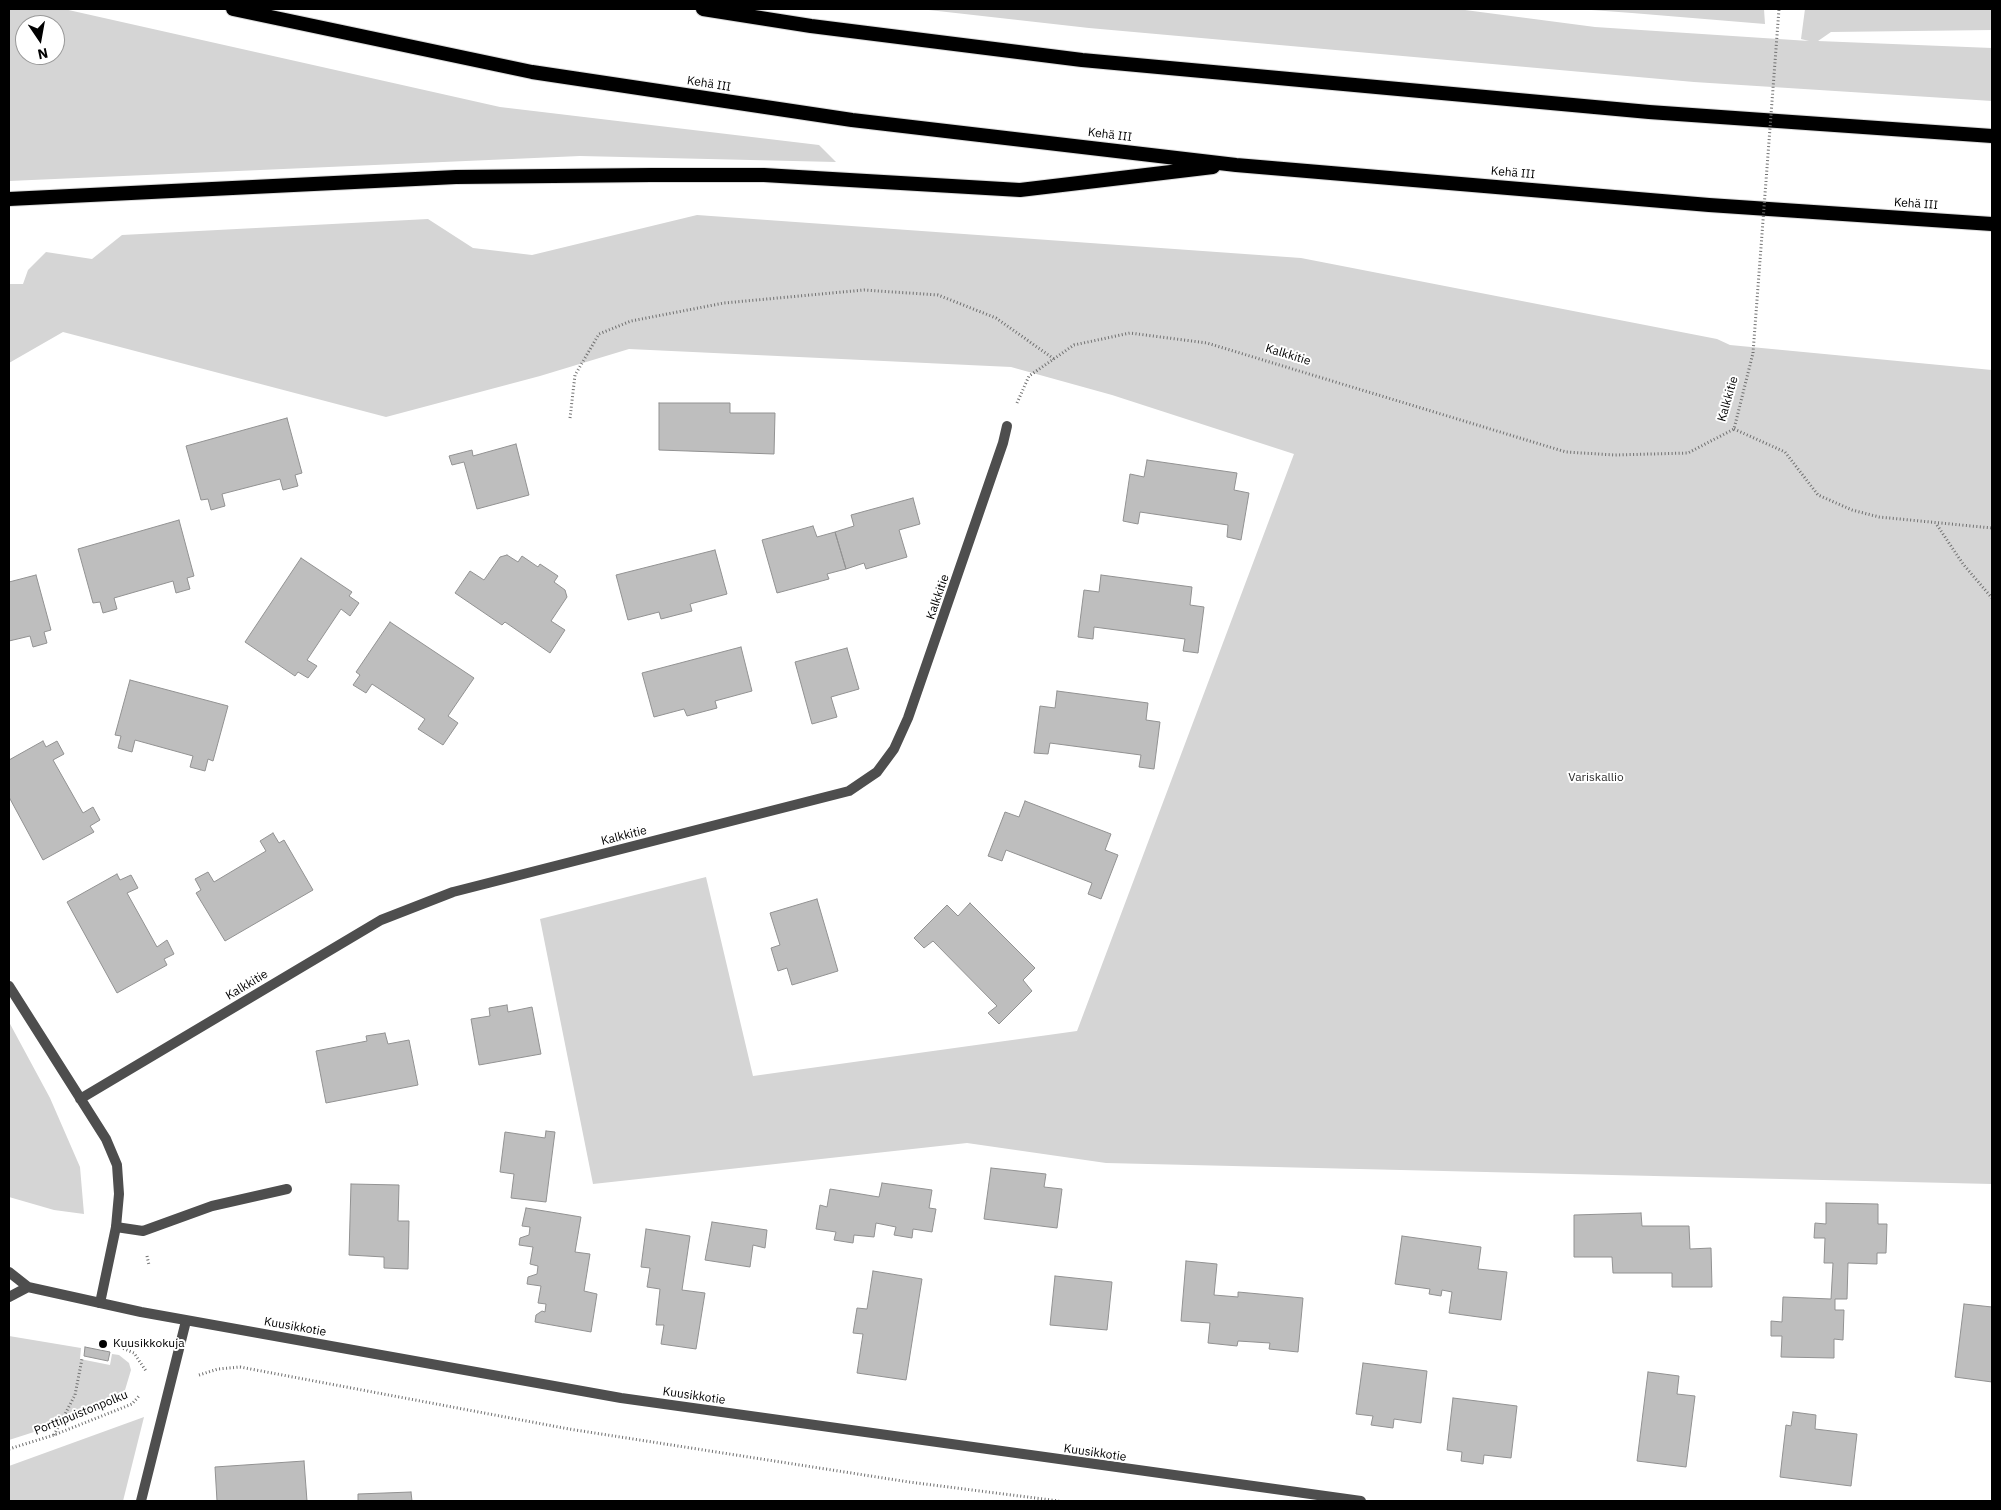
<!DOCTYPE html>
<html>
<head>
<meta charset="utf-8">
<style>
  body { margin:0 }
  #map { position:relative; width:2001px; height:1510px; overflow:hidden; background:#fff; font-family:"IBM Plex Sans",sans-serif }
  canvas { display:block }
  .frame { position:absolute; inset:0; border:10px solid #000; pointer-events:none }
  .north { position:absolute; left:15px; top:15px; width:50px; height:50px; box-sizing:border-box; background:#fff; border:1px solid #999; border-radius:50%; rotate:168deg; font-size:14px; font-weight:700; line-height:20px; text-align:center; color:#000 }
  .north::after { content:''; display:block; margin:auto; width:18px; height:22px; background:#000; clip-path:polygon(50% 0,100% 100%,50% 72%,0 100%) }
</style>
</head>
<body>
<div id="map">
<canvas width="2001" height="1510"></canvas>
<div class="frame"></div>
<div class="north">N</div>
</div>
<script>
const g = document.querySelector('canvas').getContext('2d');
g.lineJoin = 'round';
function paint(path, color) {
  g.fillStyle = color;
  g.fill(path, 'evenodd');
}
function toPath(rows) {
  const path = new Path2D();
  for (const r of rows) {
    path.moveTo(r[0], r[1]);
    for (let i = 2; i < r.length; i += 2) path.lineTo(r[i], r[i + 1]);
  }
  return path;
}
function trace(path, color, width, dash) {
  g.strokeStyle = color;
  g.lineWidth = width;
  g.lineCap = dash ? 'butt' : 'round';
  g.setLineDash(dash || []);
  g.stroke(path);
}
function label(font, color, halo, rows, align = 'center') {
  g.font = font + ' "IBM Plex Sans",sans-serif';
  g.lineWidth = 4;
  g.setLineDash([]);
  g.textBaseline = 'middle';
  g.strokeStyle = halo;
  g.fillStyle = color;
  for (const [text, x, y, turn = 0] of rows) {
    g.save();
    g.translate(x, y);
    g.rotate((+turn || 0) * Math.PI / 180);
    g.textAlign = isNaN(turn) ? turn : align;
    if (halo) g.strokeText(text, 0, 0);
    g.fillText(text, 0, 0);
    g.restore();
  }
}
const green = toPath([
  [9,9,64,9,500,107,819,145,836,162,580,156,9,181],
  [25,25,55,25,55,55,25,55],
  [920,9,1465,10,1595,27,1809,41,1801,39,1805,9,1992,9,1992,30,1831,32,1818,41,1992,48,1992,101,1694,82,1089,28],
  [1578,9,1764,9,1765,24,1632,13],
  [697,215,1301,258,1717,339,1730,345,1992,370,1992,1184,1106,1163,967,1143,593,1184,540,919,706,877,753,1076,1077,1031,1294,454,1112,395,1011,367,629,349,540,376,386,417,63,332,9,363,9,284,23,284,28,270,46,252,92,259,122,235,428,219,473,248,532,255],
  [9,1022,50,1098,80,1167,84,1214,54,1210,9,1197],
  [9,1336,81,1348,80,1359,110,1365,112,1354,119,1355,129,1363,131,1370,125,1390,114,1400,34,1432,9,1440],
  [144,1417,123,1501,9,1501,9,1466]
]);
const building = toPath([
  [659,403,730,403,730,413,775,413,774,454,659,450,659,403],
  [287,418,302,473,295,475,298,486,283,490,280,479,222,494,225,506,211,510,208,499,201,500,186,446,287,418],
  [516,444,529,495,477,509,464,462,452,465,449,456,472,450,473,456,516,444],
  [1147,460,1237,473,1234,490,1249,493,1241,540,1227,537,1228,525,1140,512,1138,524,1123,521,1130,474,1144,477,1147,460],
  [913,498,920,524,899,530,907,557,866,569,864,563,846,569,835,532,854,526,851,515,913,498],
  [179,520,194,576,187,578,190,589,176,593,173,581,114,598,117,609,103,613,100,602,93,603,78,549,179,520],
  [813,526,817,537,835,532,846,569,827,574,829,579,777,593,762,540,813,526],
  [715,550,727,594,690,604,692,611,661,619,659,612,628,620,616,575,715,550],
  [507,555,518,562,522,556,538,567,540,564,558,576,554,582,565,590,567,597,551,621,565,630,550,653,505,622,502,625,455,593,470,571,484,580,500,557,507,555],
  [301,558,352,592,349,596,359,603,350,616,341,609,307,660,317,666,308,678,298,672,295,676,245,642,301,558],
  [36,575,51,630,44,632,47,643,33,647,30,636,9,641,9,582,36,575],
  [1101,575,1192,587,1190,605,1204,607,1198,653,1183,651,1185,639,1094,627,1093,639,1078,637,1084,590,1099,592,1101,575],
  [390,622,474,678,448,716,458,723,443,745,418,729,425,719,372,684,366,693,353,685,360,675,356,672,390,622],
  [741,647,752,691,715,701,717,708,687,716,684,709,654,717,642,673,741,647],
  [847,648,859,689,831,697,837,717,812,724,795,662,847,648],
  [130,680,228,706,213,761,208,759,205,771,190,767,193,756,135,740,132,752,118,748,121,736,115,735,130,680],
  [1057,691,1148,703,1146,720,1160,722,1154,769,1139,767,1141,755,1050,743,1048,754,1034,753,1040,706,1055,708,1057,691],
  [43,741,46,747,57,741,64,754,53,760,83,813,93,807,100,820,90,826,94,832,43,860,9,797,9,760,43,741],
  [1025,801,1111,834,1105,850,1118,855,1101,899,1088,894,1092,883,1006,850,1002,861,988,856,1005,812,1019,817,1025,801],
  [273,833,279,843,284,840,313,890,225,941,196,893,201,890,195,879,208,872,214,882,266,851,260,841,273,833],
  [117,874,120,880,131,875,138,888,127,893,157,947,167,940,174,954,164,959,167,965,117,993,67,902,117,874],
  [817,899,838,971,792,985,787,968,778,971,771,948,780,945,770,913,817,899],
  [970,903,1035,968,1023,980,1032,991,999,1024,988,1013,997,1006,933,941,924,948,914,938,947,905,958,916,970,903],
  [507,1005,508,1012,532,1007,541,1054,479,1065,471,1019,490,1016,489,1008,507,1005],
  [385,1033,388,1044,409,1040,418,1085,326,1103,316,1051,367,1041,366,1036,385,1033],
  [546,1131,555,1132,546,1202,511,1198,514,1174,500,1172,505,1132,545,1138,546,1131],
  [991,1168,1046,1174,1044,1187,1062,1189,1057,1228,984,1219,991,1168],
  [882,1183,932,1190,929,1208,936,1209,932,1232,913,1229,912,1238,894,1235,896,1227,876,1223,874,1237,854,1235,853,1243,834,1240,836,1232,816,1229,820,1205,827,1207,830,1189,879,1197,882,1183],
  [351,1184,399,1185,398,1221,409,1221,408,1269,384,1268,384,1257,349,1255,351,1184],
  [1826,1203,1878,1204,1878,1224,1887,1224,1886,1253,1877,1253,1877,1264,1848,1263,1847,1299,1835,1299,1835,1310,1844,1310,1843,1340,1834,1339,1834,1358,1781,1357,1782,1336,1771,1336,1771,1321,1782,1322,1783,1297,1831,1299,1833,1263,1824,1263,1825,1238,1814,1238,1815,1223,1826,1224,1826,1203],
  [526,1208,581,1217,575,1252,590,1254,584,1291,597,1294,591,1332,535,1322,536,1315,542,1311,545,1312,546,1304,538,1303,541,1286,527,1284,528,1277,537,1274,538,1266,530,1264,533,1247,519,1245,520,1238,529,1235,530,1227,522,1226,526,1208],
  [1641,1213,1642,1226,1689,1226,1690,1249,1711,1248,1712,1287,1672,1287,1672,1273,1613,1273,1612,1257,1574,1257,1574,1215,1641,1213],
  [712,1222,767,1230,765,1248,753,1245,750,1267,705,1260,712,1222],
  [646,1229,690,1236,682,1290,705,1293,696,1349,661,1344,664,1325,656,1325,660,1289,647,1287,650,1268,641,1267,646,1229],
  [1402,1236,1481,1247,1478,1269,1507,1272,1501,1320,1449,1313,1452,1292,1442,1290,1441,1296,1429,1294,1430,1289,1395,1284,1402,1236],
  [1186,1261,1217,1264,1214,1295,1238,1297,1238,1292,1303,1298,1298,1352,1269,1349,1270,1343,1238,1341,1237,1346,1208,1343,1210,1323,1181,1321,1186,1261],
  [873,1271,922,1279,906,1380,857,1373,863,1334,853,1333,857,1308,867,1309,873,1271],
  [1055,1276,1112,1282,1107,1330,1050,1325,1055,1276],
  [1964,1304,1992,1307,1992,1382,1955,1377,1964,1304],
  [85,1347,110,1352,108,1361,84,1356,85,1347],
  [1363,1363,1427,1371,1421,1423,1394,1419,1393,1428,1371,1425,1373,1416,1356,1414,1363,1363],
  [1648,1372,1679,1376,1677,1394,1695,1396,1686,1467,1637,1461,1648,1372],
  [1453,1398,1517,1406,1511,1458,1484,1455,1483,1464,1461,1461,1462,1452,1447,1450,1453,1398],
  [1793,1412,1816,1415,1815,1429,1857,1434,1851,1486,1780,1477,1786,1425,1791,1426,1793,1412],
  [304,1461,307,1501,217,1501,215,1467,304,1461],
  [411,1492,412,1501,358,1501,358,1494,411,1492]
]);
const path = toPath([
  [1017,403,1029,376,1074,345,1130,333,1207,343,1566,452,1615,455,1688,453,1734,429,1753,353],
  [570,418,575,375,599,334,631,321,724,303,864,290,938,295,996,318,1054,359],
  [1734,429,1785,452,1818,495,1852,510,1879,517,1992,528],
  [1937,525,1963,564,1992,598],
  [147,1256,149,1265],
  [120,1347,134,1353,146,1371],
  [199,1375,218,1369,240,1367,569,1429,909,1482,1059,1501],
  [54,1435,75,1395,82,1359],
  [9,1449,54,1435,132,1404,139,1396]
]);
const service = toPath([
  [116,1227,143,1231,212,1206,287,1189]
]);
const minor = toPath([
  [9,986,106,1139,117,1165,119,1194,116,1227,100,1303],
  [80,1099,381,920,453,892,849,791,877,772,894,749,908,718,1003,443,1007,426],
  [141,1501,186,1321]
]);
const tertiary = toPath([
  [9,1272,28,1287,141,1312,621,1398,1361,1501],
  [9,1297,28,1287]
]);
const trunk = toPath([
  [233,9,532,72,852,120,1236,165,1709,205,1992,224],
  [703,9,811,26,1082,60,1649,112,1992,136],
  [9,199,456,177,651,175,764,175,1020,190,1213,167]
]);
const pathBridge = toPath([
  [1753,353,1779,9]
]);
const markers = [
  [103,1344,5,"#000"]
];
const streetNames = [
  ["Kehä III",709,84,9],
  ["Kehä III",1110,135,7],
  ["Kehä III",1513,173,5],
  ["Kehä III",1916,204,4],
  ["Kalkkitie",1288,355,17],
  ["Kalkkitie",1728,399,-74],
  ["Kalkkitie",938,597,-71],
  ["Kalkkitie",624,836,-14],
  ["Kalkkitie",247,985,-31],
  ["Kuusikkotie",295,1327,10],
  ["Kuusikkotie",694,1396,8],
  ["Porttipuistonpolku",81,1413,-22],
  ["Kuusikkotie",1095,1453,8]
];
const parkNames = [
  ["Variskallio",1596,778]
];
const poiNames = [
  ["Kuusikkokuja",113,1344]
];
paint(green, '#d5d5d5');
paint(building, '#bebebe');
trace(building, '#929292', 1);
trace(trunk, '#dbdbdb', 16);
trace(path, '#707070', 3, [1, 2.5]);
trace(service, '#4e4e4e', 10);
trace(minor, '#4e4e4e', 10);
trace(tertiary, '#4e4e4e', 10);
trace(trunk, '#000', 14);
trace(pathBridge, '#707070', 3, [1, 2.5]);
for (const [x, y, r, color] of markers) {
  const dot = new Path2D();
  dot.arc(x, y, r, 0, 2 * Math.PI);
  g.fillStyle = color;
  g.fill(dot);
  trace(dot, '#fff', 2);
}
label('12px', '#000', '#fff', streetNames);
label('12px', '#2c2c2c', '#fff', parkNames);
label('12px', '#000', '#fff', poiNames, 'left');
</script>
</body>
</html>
